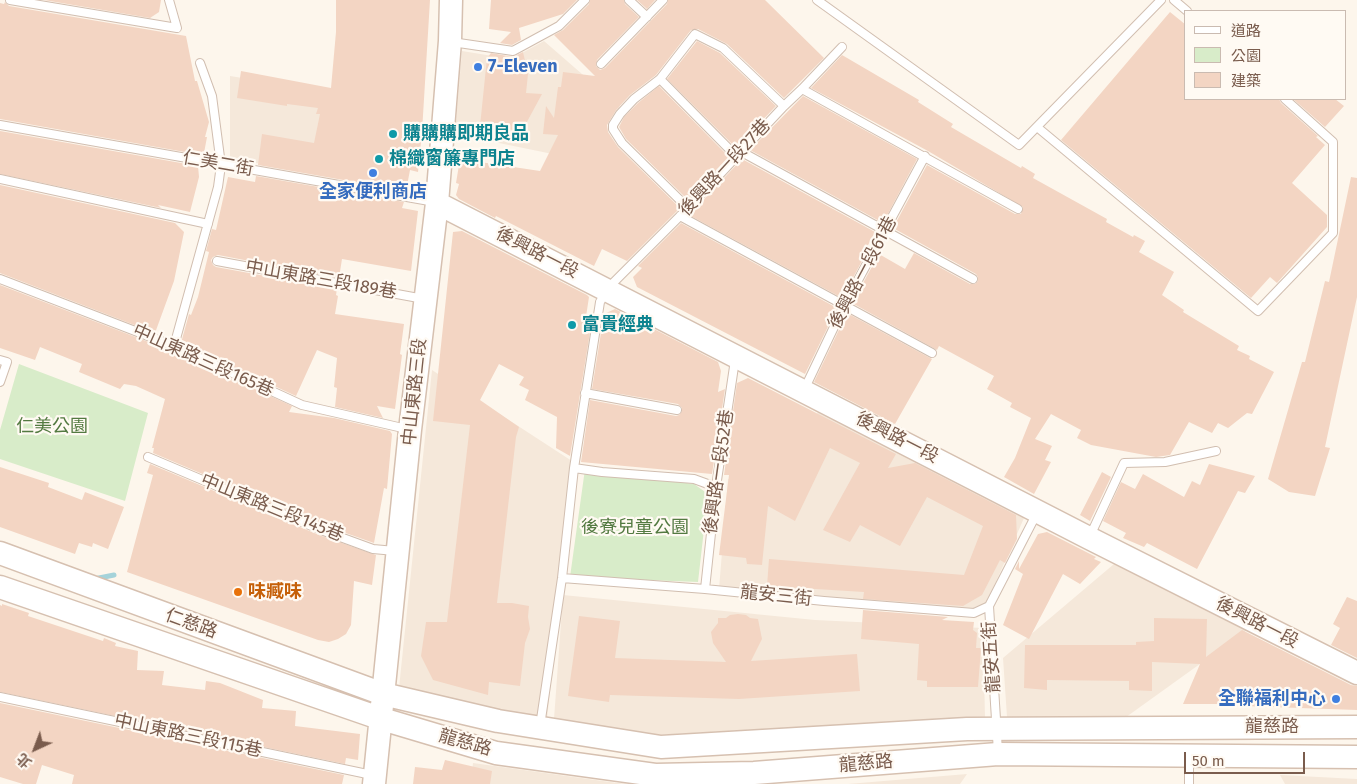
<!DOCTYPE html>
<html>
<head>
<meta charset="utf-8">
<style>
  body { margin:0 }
  #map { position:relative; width:1357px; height:784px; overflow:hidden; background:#fdf6ec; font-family:"Fira Sans","Noto Sans TC",sans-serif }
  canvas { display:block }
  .legend { position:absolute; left:1184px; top:10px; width:162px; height:90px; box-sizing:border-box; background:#fffaf3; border:1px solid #cabbb1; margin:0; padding:6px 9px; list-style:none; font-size:15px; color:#7a5c4d }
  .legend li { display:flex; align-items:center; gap:10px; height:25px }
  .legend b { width:25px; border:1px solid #cabbb1 }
  .north { position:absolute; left:10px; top:724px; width:50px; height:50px; -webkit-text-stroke:4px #fffaf3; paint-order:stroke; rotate:223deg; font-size:14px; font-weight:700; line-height:20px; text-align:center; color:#7a5c4d }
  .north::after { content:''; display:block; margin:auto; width:18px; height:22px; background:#7a5c4d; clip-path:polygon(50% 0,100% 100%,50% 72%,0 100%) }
  .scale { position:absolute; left:1184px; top:752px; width:121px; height:22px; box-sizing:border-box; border:2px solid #7a5c4d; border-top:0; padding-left:6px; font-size:15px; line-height:18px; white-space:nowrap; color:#7a5c4d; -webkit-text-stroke:4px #fffaf3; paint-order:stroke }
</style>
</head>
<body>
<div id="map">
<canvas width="1357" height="784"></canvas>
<ul class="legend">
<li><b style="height:6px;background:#fff"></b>道路</li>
<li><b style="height:14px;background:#d8ecc9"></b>公園</li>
<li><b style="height:14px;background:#f3d5c3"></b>建築</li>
</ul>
<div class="north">北</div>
<div class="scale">50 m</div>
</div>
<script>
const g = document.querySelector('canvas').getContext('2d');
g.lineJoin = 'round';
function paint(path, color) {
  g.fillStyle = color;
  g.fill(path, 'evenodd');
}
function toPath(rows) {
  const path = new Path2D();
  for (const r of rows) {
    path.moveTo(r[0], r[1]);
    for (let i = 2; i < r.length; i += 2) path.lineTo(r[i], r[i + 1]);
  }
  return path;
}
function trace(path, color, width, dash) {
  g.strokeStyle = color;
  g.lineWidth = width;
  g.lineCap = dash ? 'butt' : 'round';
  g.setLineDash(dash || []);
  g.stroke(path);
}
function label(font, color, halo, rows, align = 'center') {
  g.font = font + ' "Fira Sans","Noto Sans TC",sans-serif';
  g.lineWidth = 4.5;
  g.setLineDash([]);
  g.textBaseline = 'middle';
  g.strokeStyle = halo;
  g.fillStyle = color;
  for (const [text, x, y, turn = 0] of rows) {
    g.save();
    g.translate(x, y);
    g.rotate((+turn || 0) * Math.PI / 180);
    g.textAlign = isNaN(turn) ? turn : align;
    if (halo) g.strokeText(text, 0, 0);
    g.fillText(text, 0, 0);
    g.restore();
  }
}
const residential = toPath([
  [544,41,620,107,577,159,455,134,462,51,511,59],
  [230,76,348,95,340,176,230,159],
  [432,370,575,463,547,719,399,688],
  [820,409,1024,518,985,607,956,613,719,589,728,479,774,483],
  [1114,564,1250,628,1122,720,1007,717,1003,658],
  [563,595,815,620,983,628,985,718,940,719,657,735,554,719],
  [473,763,617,783,632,784,471,784],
  [967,774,960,784,848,784],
  [1280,775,1357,779,1357,784,1285,784]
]);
const green = toPath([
  [19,364,148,413,125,501,0,459,0,430],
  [585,469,694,484,708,494,698,582,570,577]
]);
const stream = toPath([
  [99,578,114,575]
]);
const building = toPath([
  [44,0,161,0,159,12,150,18],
  [336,0,430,0,422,132,418,172,410,170,406,191,258,165,262,134,314,143,320,114,316,114,318,108,287,104,287,106,237,98,241,71,331,88,336,32],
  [491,0,577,0,563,14,519,28,521,40,512,45,500,43,511,32,489,29],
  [590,0,624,0,625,4,639,17,597,60,596,66,600,70,605,68,667,4,668,0,765,0,824,58,784,98,727,44,698,29,691,30,656,75,630,95,616,110,607,125,608,132,618,147,680,208,627,261,602,249,594,266,496,216,495,218,459,199,456,195,459,184,456,183,460,159,540,171,558,135,543,134,546,106,554,118,558,87,561,87,563,72,595,76,554,35,563,30,589,4],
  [637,0,655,0,647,9],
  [5,2,9,6,186,36,195,81,197,81,209,122,205,137,207,137,204,153,196,151,196,154,0,119,0,3,4,4],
  [1170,12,1186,25,1186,99,1279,99,1281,103,1318,136,1316,137,1325,145,1292,183,1327,215,1327,227,1277,283,1270,277,1251,298,1061,140],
  [697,41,720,53,776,106,736,148,667,79],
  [523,52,528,74,526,93,542,94,522,131,480,126,487,58,491,53,513,57],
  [842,55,919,100,918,102,953,124,951,127,1021,168,1022,166,1035,174,1033,178,1107,219,1106,222,1133,237,1134,235,1145,241,1139,252,1174,272,1162,295,1184,310,1183,312,1239,346,1237,350,1250,356,1249,359,1274,372,1252,414,1247,413,1228,428,1218,423,1212,433,1189,422,1170,455,1156,457,1091,445,1077,438,1081,430,1051,414,1035,439,1052,446,1045,460,1051,462,1034,494,1004,477,1015,458,1031,418,1010,407,1012,403,987,389,994,376,939,346,937,350,852,303,879,254,905,269,914,253,970,284,975,284,978,281,978,277,976,274,893,228,927,165,1015,214,1021,214,1023,207,928,151,811,88],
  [659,86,729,157,688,200,626,139,619,127,624,117,638,103],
  [803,96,917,159,883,223,750,150],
  [1293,99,1335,99,1344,106,1325,127],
  [0,131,198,166,199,177,190,212,158,205,161,208,0,174],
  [742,159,875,232,867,247,869,248,842,298,689,215],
  [256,176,404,202,402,208,418,211,411,271,342,259,339,278,218,255,213,257,211,260,213,265,216,267,337,289,336,295,338,296,335,314,404,324,400,354,402,355,395,409,377,406,383,418,335,407,337,388,334,387,337,358,317,350,296,396,181,343,189,314,191,315,198,297,209,252,206,251,212,229,216,230,228,177,255,182],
  [1351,177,1357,178,1357,297,1325,447,1330,448,1315,496,1289,492,1268,479,1302,362,1305,362,1325,281,1329,282],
  [0,185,175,223,184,232,174,281,155,333,0,273],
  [681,223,837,308,805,374,637,287,633,277,642,268,638,266],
  [462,231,587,295,589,297,585,323,592,320,570,456,556,448,557,417,525,400,529,390,519,385,524,377,499,364,480,400,519,427,516,437,497,603,512,603,529,606,528,617,530,629,525,643,520,686,489,682,488,695,433,680,421,656,426,622,447,622,470,425,433,421,453,232],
  [0,285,172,351,292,406,289,412,334,418,390,431,392,434,387,489,384,488,374,543,323,525,153,453,154,448,152,448,165,399,136,386,124,384,120,389,79,372,82,364,40,347,35,360,0,348],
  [615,309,718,362,721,371,718,392,725,389,712,474,581,462,590,400,676,416,679,415,682,411,682,408,678,404,592,389,604,314],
  [847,313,932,359,895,424,814,382],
  [748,378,896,454,888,468,915,463,1016,515,1017,539,1005,563,1000,560,982,595,963,606,863,599,864,592,767,586,769,559,964,575,983,526,927,497,900,546,860,525,850,542,823,530,860,463,830,448,795,521,768,506,762,565,747,564,746,558,719,555,729,475,724,475,737,383],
  [150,464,319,535,376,555,372,585,354,581,351,625,346,634,338,639,329,642,318,640,127,572,153,475,147,473],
  [1209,464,1255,476,1245,493,1238,491,1197,569,1147,543,1144,547,1123,538,1126,533,1103,521,1121,482,1135,489,1143,474,1184,497,1192,481,1200,485],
  [0,467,49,483,48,487,82,500,85,492,124,507,108,549,93,543,92,547,79,543,75,554,0,527],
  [1102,472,1111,477,1090,521,1080,515],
  [1047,532,1096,557,1094,559,1101,562,1080,584,1063,574,1029,639,1003,625,1023,574,1015,569,1019,561,1019,569,1038,534],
  [1347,597,1357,601,1357,658,1331,645,1340,628,1333,624],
  [2,604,29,613,28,616,103,641,104,638,116,643,115,646,138,651,137,670,164,671,162,685,205,690,206,681,220,683,263,700,262,708,296,711,295,726,360,734,358,760,346,758,345,764,0,692,0,605,2,606],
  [863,610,948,617,942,620,974,622,973,630,977,633,976,648,981,648,978,687,927,687,927,681,917,680,919,644,861,639],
  [738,614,746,615,750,618,758,619,762,639,751,661,857,654,860,691,739,699,610,695,609,702,568,696,579,616,620,621,615,658,726,662,713,643,711,632,718,623,718,618,726,618,730,615],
  [1154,618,1207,619,1206,657,1242,630,1351,685,1357,686,1357,710,1243,706,1244,704,1183,704,1200,664,1152,662,1152,691,1129,690,1129,681,1047,680,1047,690,1024,688,1025,645,1136,645,1136,642,1154,641],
  [0,703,344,775,342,784,72,784,74,775,42,765,36,784,23,784,0,777],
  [445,760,492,771,490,784,413,784,415,767,442,770]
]);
const lane = toPath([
  [10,0,177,28,169,0],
  [629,0,647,17],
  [817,0,1019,145,1161,0],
  [1174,0,1187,11],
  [452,42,513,51,559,26,585,0],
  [601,64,663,0],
  [660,79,736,156],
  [802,89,1018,209],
  [0,125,435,202],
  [1037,127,1258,311,1333,233,1333,142,1285,99],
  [740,151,973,279],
  [0,179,208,224],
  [688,208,622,143,613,129,613,125,620,114,634,99,660,79,695,34,723,48,784,106],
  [680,216,932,353],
  [217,261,424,299],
  [0,279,174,346,302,405,407,429],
  [174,346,218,187,221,165,212,96,200,63],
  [0,360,7,362,0,382],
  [804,390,844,306,925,156],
  [585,393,677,410],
  [148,457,321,530,373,549,395,551],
  [574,468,602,472,694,479,716,487],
  [1090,536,1124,463,1165,462,1216,451],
  [562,578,705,589,824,601,974,613,989,606],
  [705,589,716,487,735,360],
  [0,697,372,775],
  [540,726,562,578,574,468,600,302,607,289,688,208,784,106,802,89,842,47],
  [998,752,989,606,1037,513],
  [1189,784,1189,759]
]);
const secondary = toPath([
  [437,203,1089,538,1357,673],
  [0,553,383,694,498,721,661,747,967,729,1357,727],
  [0,587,382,719,496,753,655,775,754,773,998,754,1357,757],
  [374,784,410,430,437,203,450,41,451,0]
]);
const markers = [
  [478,67,5,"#3f7fe0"],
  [393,134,5,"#0f9aa8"],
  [379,159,5,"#0f9aa8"],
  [373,173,5,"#3f7fe0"],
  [572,325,5,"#0f9aa8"],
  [238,592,5,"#e8710a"],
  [1336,699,5,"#3f7fe0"]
];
const shopNames = [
  ["7-Eleven",488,67],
  ["全家便利商店",373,192,"center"],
  ["全聯福利中心",1326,699,"right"]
];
const cultureNames = [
  ["購購購即期良品",403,134],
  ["棉織窗簾專門店",389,159],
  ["富貴經典",582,325]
];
const streetNames = [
  ["仁美二街",218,164,10],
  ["後興路一段27巷",725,168,-47],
  ["後興路一段",537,253,27],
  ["後興路一段61巷",863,273,-62],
  ["中山東路三段189巷",321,280,10],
  ["中山東路三段165巷",203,361,24],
  ["中山東路三段",415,392,-84],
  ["後興路一段",897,438,27],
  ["後興路一段52巷",719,472,-82],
  ["中山東路三段145巷",272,508,22],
  ["龍安三街",776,596,6],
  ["後興路一段",1257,623,27],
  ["仁慈路",191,624,20],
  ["龍安五街",992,657,-94],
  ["龍慈路",1272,727],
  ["中山東路三段115巷",188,736,12],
  ["龍慈路",465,743,16],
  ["龍慈路",866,764,-5]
];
const parkNames = [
  ["仁美公園",52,427],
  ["後寮兒童公園",635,528]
];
const foodNames = [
  ["味臧味",248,592]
];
paint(residential, '#f5e8da');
paint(green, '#d8ecc9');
trace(stream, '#a5d3da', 5);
paint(building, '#f3d5c3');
trace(lane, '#d1beb0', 10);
trace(secondary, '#d6c0b0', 25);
trace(lane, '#fff', 8);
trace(secondary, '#fff', 22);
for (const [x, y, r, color] of markers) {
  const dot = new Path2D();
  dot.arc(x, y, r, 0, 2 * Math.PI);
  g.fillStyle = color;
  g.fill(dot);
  trace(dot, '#fffaf3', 2);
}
label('bold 18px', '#366cbe', '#fffaf3', shopNames, 'left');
label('bold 18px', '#0d838f', '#fffaf3', cultureNames, 'left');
label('18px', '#7a5c4d', '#fffaf3', streetNames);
label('18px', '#537a41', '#fffaf3', parkNames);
label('bold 18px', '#c56008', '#fffaf3', foodNames, 'left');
</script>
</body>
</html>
